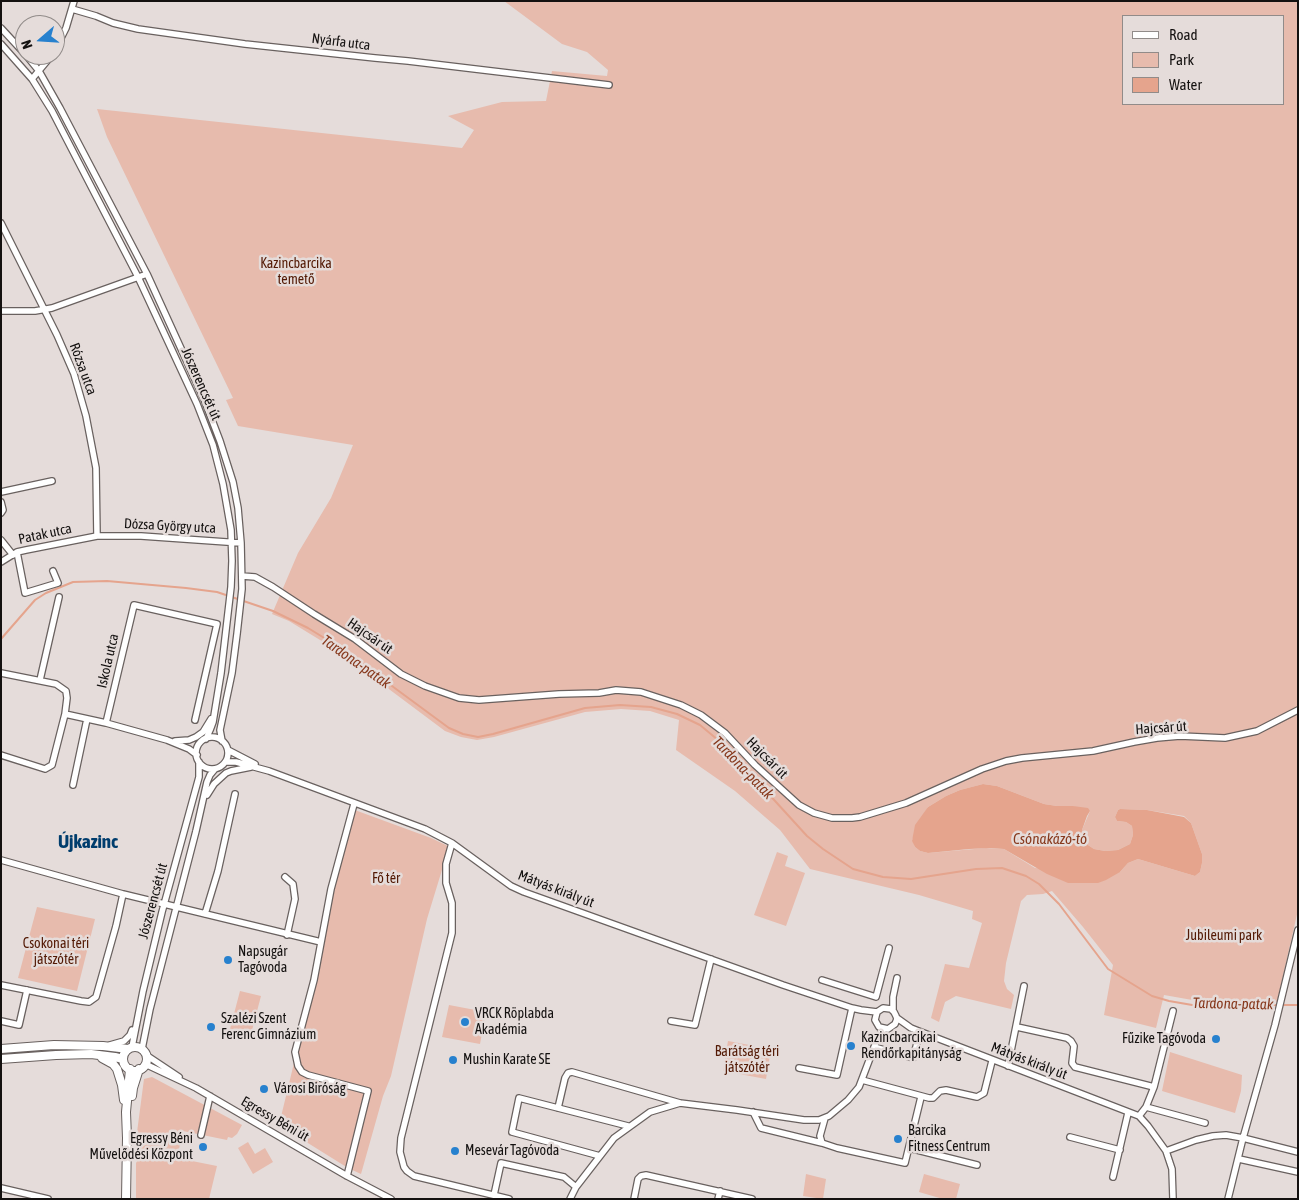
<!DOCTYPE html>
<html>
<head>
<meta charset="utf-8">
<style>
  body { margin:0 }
  #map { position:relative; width:1299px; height:1200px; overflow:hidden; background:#e5dcda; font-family:"Asap Condensed",sans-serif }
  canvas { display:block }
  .frame { position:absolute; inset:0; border:2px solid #141110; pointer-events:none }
  .legend { position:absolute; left:1122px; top:15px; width:162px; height:90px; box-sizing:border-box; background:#e5dcda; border:1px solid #918b89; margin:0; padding:6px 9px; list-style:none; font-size:15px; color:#141110 }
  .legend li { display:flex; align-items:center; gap:10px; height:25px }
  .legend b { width:25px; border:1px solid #918b89 }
  .north { position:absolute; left:15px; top:15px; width:50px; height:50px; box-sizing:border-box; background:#e5dcda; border:1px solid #918b89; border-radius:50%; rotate:251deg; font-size:14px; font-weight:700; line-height:20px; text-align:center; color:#141110 }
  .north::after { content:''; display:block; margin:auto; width:18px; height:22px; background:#2781ce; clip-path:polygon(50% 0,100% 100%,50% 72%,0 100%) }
</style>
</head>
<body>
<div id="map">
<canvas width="1299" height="1200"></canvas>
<div class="frame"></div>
<ul class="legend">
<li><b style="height:6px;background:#fff"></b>Road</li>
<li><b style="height:14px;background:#e7bbad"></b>Park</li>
<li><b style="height:14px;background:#e5a48d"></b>Water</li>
</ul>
<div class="north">N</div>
</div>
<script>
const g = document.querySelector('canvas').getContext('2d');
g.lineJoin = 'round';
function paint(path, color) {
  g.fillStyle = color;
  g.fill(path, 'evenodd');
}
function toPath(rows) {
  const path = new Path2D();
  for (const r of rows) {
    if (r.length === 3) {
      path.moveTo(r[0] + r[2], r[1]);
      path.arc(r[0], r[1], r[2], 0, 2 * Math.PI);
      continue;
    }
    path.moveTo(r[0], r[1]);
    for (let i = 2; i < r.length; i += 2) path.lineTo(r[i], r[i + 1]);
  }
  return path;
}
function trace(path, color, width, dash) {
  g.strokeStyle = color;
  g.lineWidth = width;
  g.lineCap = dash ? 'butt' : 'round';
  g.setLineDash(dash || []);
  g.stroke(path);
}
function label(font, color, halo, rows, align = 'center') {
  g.font = font + ' "Asap Condensed",sans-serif';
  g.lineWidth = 5;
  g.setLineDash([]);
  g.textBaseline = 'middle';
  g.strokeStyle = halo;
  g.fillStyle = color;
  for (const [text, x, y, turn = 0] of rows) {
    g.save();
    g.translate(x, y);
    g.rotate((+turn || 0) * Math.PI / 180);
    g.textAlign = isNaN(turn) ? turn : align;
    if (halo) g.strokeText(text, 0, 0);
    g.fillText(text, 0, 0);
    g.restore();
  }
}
const green = toPath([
  [504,1,1298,1,1298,910,1277,1002,1198,1001,1164,995,1156,1028,1104,1015,1113,965,1083,927,1052,891,1043,894,1027,895,1021,901,1006,963,1004,981,1007,989,1014,995,1011,1009,956,996,945,1002,939,1022,931,1018,945,964,969,968,982,923,972,919,973,911,919,895,810,869,780,830,735,791,676,750,679,720,650,711,621,709,585,712,494,737,477,740,461,737,445,731,338,651,289,621,272,614,298,553,331,498,353,445,238,426,226,400,233,398,107,137,97,109,462,148,474,130,448,116,502,102,546,101,552,71,607,76,608,70,587,52,562,44],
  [1123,16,1283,16,1283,104,1123,104],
  [983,784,997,786,1044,804,1057,806,1071,806,1090,811,1082,830,1084,837,1088,845,1094,849,1105,851,1118,850,1130,844,1133,835,1132,826,1126,822,1117,821,1115,817,1118,810,1120,809,1147,810,1184,816,1191,823,1202,854,1202,863,1200,872,1195,876,1138,859,1128,863,1120,872,1035,868,1004,849,986,848,928,853,920,851,915,847,912,840,928,807,946,796,960,790],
  [352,809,431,838,450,847,445,860,427,919,391,1076,383,1096,361,1174,348,1168,279,1125,314,980,331,889],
  [777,852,788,856,785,866,805,873,786,926,754,915],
  [37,907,95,919,77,991,18,978],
  [240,991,261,996,251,1034,230,1029],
  [449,1005,486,1012,480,1044,442,1037],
  [728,1041,771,1049,766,1079,723,1071],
  [1170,1052,1242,1075,1241,1091,1235,1113,1162,1091],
  [152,1077,242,1125,237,1134,232,1138,228,1137,227,1140,183,1131,177,1158,217,1166,209,1199,136,1199,136,1163,141,1155,141,1146,136,1140,144,1079],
  [248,1142,255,1154,265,1148,273,1162,253,1174,238,1148],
  [806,1174,826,1179,823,1199,803,1196],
  [924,1174,960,1184,956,1199,943,1199,919,1192]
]);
const water = toPath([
  [983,784,997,786,1044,804,1057,806,1073,806,1088,808,1090,811,1087,816,1082,830,1084,837,1088,845,1094,849,1105,851,1118,850,1130,844,1133,835,1132,826,1126,822,1117,821,1115,817,1118,810,1120,809,1147,810,1184,817,1191,823,1202,854,1202,863,1200,872,1195,876,1138,859,1128,863,1120,872,1106,880,1098,883,1068,883,1047,874,1004,849,990,848,969,849,928,853,920,851,915,847,912,841,915,825,928,807,946,796,960,790]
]);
const stream = toPath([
  [1,639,35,600,46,593,73,582,107,581,186,588,217,592,273,611,308,628,339,647,449,728,463,734,478,737,493,734,585,708,620,705,651,707,677,714,700,725,724,745,807,836,823,849,853,869,883,877,911,879,976,869,1002,868,1026,876,1039,884,1059,904,1108,969,1152,996,1169,1001,1198,1006,1278,1005],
  [1283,1005,1298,1005]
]);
const street = toPath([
  [72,9,96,16,113,23,138,29,245,44,375,58,408,61,609,85],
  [1,28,25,54],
  [1,44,32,79,52,111,138,277,197,404,213,445,223,484,231,530,232,561,231,587,221,673,213,722,210,730,206,739],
  [55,50,66,28,74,1],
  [26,55,39,71,60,108,147,274,204,399,220,441,233,482,238,508,241,543,242,589,237,634,232,673,220,730,222,741],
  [32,79,52,55],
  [1,223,57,335,74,374,86,416,96,468,97,536],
  [1,311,35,311,52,308,147,274],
  [1,492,52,481],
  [1,502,3,510,1,513],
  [1,540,13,555],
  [17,552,25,593,58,583,53,571],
  [1,562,17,552,26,550,97,536,141,536,241,543],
  [242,576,255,577,273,587,314,614,355,639,401,674,425,686,459,698,479,700,559,694,599,693,616,690,641,692,681,705,701,715,725,733,755,765,799,805,814,813,832,818,852,818,860,817,906,803,982,769,1006,761,1022,758,1093,751,1134,742,1157,738,1180,736,1225,738,1257,731,1298,710],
  [1,673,56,684,66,691,67,698,65,714,52,765,45,769,1,755],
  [40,680,59,597],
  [65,714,106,723,167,740,189,749,197,755],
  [106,723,134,605,217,624,195,720],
  [212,753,16],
  [175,741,189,740,196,737,203,732,211,719],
  [228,750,255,764],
  [226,762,236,762,269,771,425,829,452,843,511,886,524,892,783,985,852,1008,861,1010,877,1012,883,1008,891,1009,894,1012,896,1016,897,1019,895,1024,888,1029,879,1027,875,1020,877,1012],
  [73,785,87,719],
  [207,795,214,784,226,773,231,771,251,767],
  [452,843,446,864,446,883,452,903,452,933,401,1138,400,1152,404,1167,407,1171,414,1176,509,1199],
  [1,860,123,894,321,942],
  [285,877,293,884,295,899,287,935],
  [205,914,218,871,235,794],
  [822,980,876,997,889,948],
  [1,985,81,1001,89,1002,96,997,116,926,123,894],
  [893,1011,893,997,897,978],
  [897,1018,911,1028,916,1030,1139,1116,1148,1126,1166,1151,1172,1169,1173,1199],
  [1,1021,19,1025,27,990],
  [671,1021,695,1025,711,959],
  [1017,1027,1067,1038,1071,1041,1074,1046,1072,1063,1075,1067,1154,1087],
  [110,1045,124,1041,130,1035,132,1030],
  [132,1047,143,991,162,912,199,777,199,762],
  [874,1047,913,1058,920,1032],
  [142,1049,150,1009,196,831,207,782,210,775,215,769],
  [146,1055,179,1077],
  [145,1064,196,1088,347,1176,391,1199],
  [1008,1066,1024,986],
  [799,1068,837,1075,852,1008],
  [862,1080,929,1098,933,1098,940,1091,946,1090,977,1097,984,1093,992,1061],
  [1146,1107,1205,1123],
  [558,1108,565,1078,568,1073,572,1072,680,1103],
  [753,1112,761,1128,822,1143,837,1148,905,1163,921,1097],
  [1139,1116,1146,1107,1154,1087,1173,1011],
  [201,1135,210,1096],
  [1070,1137,1120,1150],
  [822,1143,820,1136,825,1118],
  [909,1148,977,1165],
  [1166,1151,1196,1140,1213,1136,1226,1135,1243,1138,1298,1152],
  [600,1156,512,1132,519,1098,628,1126],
  [1239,1159,1298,1172],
  [347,1176,368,1091,308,1075,302,1072,298,1066,295,1052,314,980,331,889,354,804],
  [1113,1177,1128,1113],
  [1,1188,48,1199],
  [494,1195,501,1163,564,1177,576,1187],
  [570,1199,576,1187,614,1138,650,1112,680,1103,737,1110,804,1120,819,1120,829,1116,848,1100,859,1087,878,1037,884,1029],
  [634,1199,638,1179,641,1176,646,1175,752,1199],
  [718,1199,720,1191],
  [1228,1199,1243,1138,1275,1025,1298,930]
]);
const secondary = toPath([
  [135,1059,12],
  [1,1049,54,1045,103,1046,128,1049],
  [102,1058,113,1064,117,1069,122,1085,124,1100],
  [1,1059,56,1055,91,1054,115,1057,123,1059],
  [132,1096,133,1088,139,1069],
  [126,1199,127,1138,126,1112,130,1069]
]);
const markers = [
  [228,960,5,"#2781ce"],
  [465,1022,5,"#2781ce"],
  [211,1027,5,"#2781ce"],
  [1216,1039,5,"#2781ce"],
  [851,1046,5,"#2781ce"],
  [453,1060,5,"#2781ce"],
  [264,1089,5,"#2781ce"],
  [898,1139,5,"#2781ce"],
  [203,1147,5,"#2781ce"],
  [455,1151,5,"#2781ce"]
];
const streetNames = [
  ["Nyárfa utca",341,42,7],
  ["Rózsa utca",83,369,70],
  ["Jószerencsét út",201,384,66],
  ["Dózsa György utca",170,526,3],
  ["Patak utca",45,534,-12],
  ["Hajcsár út",370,636,35],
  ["Iskola utca",108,661,-77],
  ["Hajcsár út",1161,728,-4],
  ["Hajcsár út",767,758,45],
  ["Mátyás király út",556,889,21],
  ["Jószerencsét út",153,901,-75],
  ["Mátyás király út",1029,1061,21],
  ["Egressy Béni út",275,1119,30]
];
const parkNames = [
  ["Kazincbarcika",296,264],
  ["temető",296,280],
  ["Fő tér",386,879],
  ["Jubileumi park",1224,936],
  ["Csokonai téri",56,944],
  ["játszótér",56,960],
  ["Barátság téri",747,1052],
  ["játszótér",747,1068]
];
const poiNames = [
  ["Napsugár",238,952],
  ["Tagóvoda",238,968],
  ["VRCK Röplabda",475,1014],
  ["Akadémia",475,1030],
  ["Szalézi Szent",221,1019],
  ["Ferenc Gimnázium",221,1035],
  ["Kazincbarcikai",861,1038],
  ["Rendőrkapitányság",861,1054],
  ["Fűzike Tagóvoda",1206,1039,"right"],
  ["Mushin Karate SE",463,1060],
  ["Városi Biróság",274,1089],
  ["Barcika",908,1131],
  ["Fitness Centrum",908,1147],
  ["Egressy Béni",193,1139,"right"],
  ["Művelődési Központ",193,1155,"right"],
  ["Mesevár Tagóvoda",465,1151]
];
const waterNames = [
  ["Tardona-patak",356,662,35],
  ["Tardona-patak",743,768,46],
  ["Csónakázó-tó",1050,839],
  ["Tardona-patak",1233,1004,1]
];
const districtNames = [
  ["Újkazinc",88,842]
];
paint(green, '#e7bbad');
paint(water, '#e5a48d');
trace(stream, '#e5a48d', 2);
trace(street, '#69615f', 8);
trace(secondary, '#69615f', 10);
trace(street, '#fff', 5.5);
trace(secondary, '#fff', 8);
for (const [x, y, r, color] of markers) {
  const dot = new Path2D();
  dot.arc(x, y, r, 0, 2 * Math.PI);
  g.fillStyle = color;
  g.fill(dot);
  trace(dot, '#e5dcda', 2);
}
label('14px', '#141110', '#e5dcda', streetNames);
label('14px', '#531904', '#e5dcda', parkNames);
label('14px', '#141110', '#e5dcda', poiNames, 'left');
label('italic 15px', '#87391d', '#e5dcda', waterNames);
label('bold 19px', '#003d6d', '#e5dcda', districtNames);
</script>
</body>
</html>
